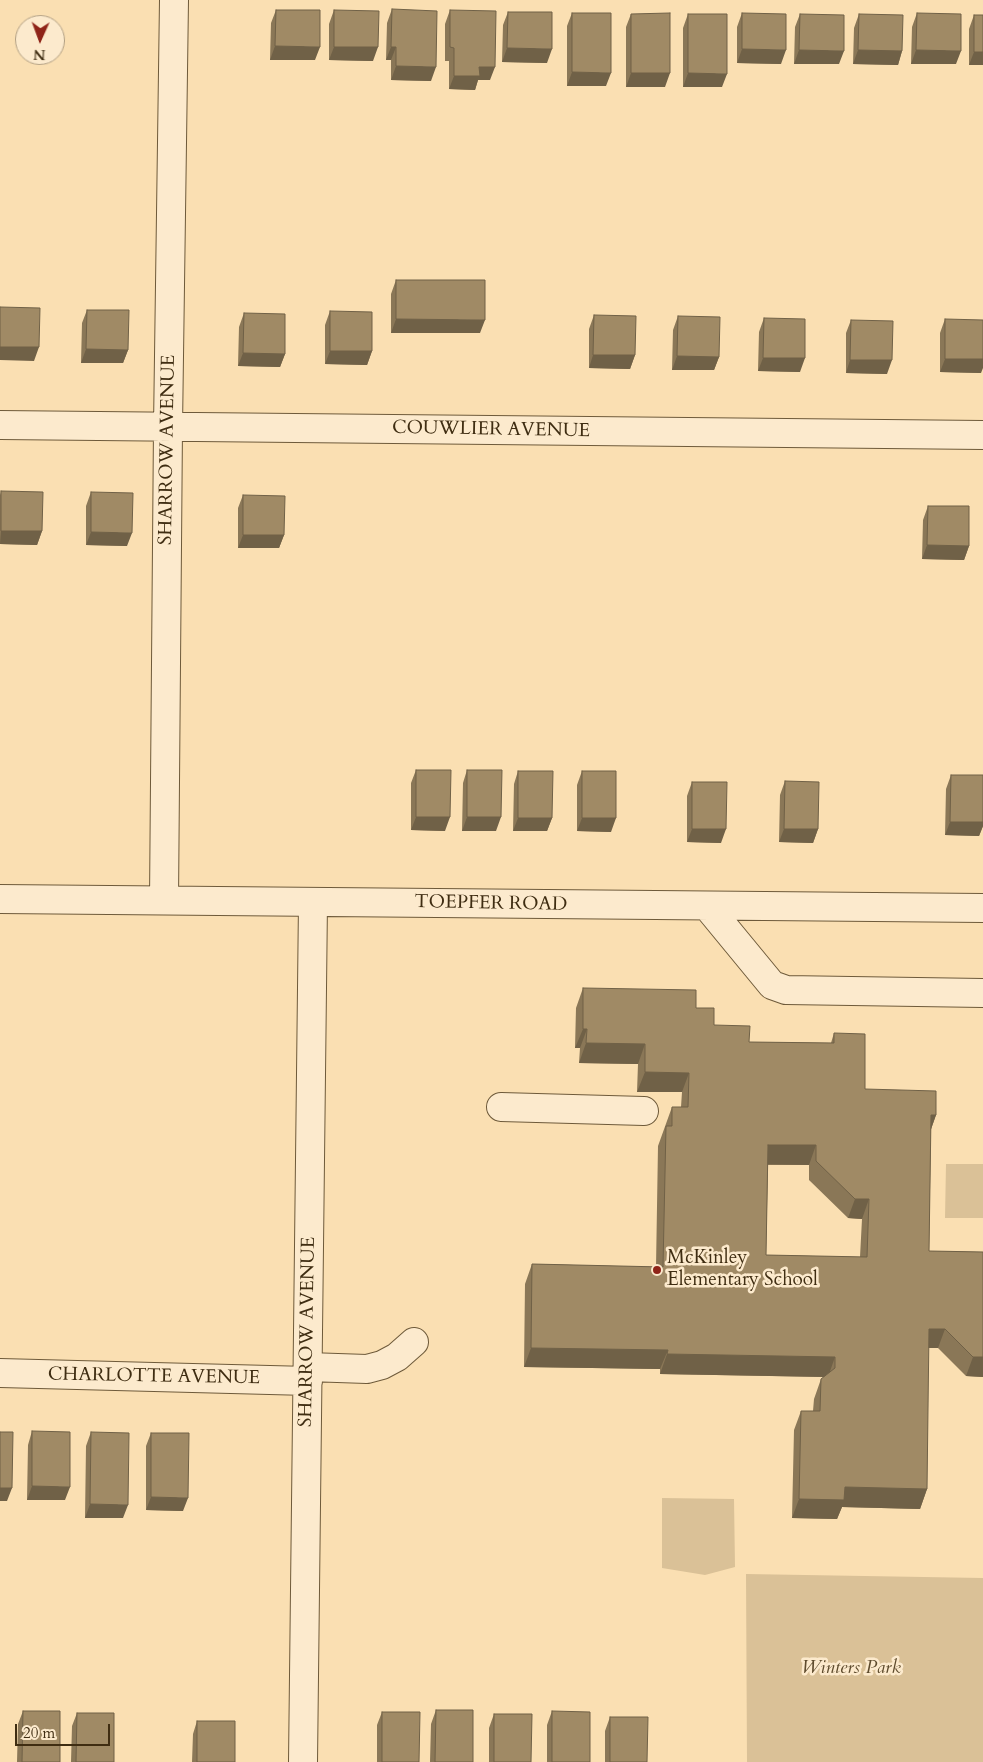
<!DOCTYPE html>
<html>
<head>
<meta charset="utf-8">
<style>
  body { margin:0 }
  #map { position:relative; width:983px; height:1762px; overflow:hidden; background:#fadfb2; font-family:Cardo,serif }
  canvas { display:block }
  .north { position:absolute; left:15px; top:15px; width:50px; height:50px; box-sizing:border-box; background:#fceacd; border:1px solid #b09e82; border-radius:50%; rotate:182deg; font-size:14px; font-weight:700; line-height:20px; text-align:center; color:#3f2d12 }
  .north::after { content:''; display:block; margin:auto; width:18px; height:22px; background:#8f2418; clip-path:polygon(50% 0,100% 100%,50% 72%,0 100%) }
  .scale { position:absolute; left:15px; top:1724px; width:95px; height:22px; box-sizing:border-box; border:2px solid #3f2d12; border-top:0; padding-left:6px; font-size:15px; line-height:18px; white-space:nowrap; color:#3f2d12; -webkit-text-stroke:4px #fceacd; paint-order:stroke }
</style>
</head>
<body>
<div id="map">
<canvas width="983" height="1762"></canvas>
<div class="north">N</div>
<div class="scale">20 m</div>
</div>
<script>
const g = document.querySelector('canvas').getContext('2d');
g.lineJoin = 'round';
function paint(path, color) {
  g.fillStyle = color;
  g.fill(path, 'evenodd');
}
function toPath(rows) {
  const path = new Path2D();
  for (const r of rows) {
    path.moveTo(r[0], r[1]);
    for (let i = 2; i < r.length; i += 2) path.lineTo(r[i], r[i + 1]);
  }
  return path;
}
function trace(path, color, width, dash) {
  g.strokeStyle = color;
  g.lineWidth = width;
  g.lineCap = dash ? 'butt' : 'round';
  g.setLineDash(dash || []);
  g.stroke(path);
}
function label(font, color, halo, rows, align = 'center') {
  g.font = font + ' Cardo,serif';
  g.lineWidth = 5;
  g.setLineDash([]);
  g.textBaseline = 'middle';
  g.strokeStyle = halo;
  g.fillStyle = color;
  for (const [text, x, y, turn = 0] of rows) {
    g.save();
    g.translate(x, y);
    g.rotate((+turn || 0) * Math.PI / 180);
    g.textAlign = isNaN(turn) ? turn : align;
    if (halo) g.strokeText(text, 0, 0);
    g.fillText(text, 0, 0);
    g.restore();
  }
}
const green = toPath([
  [946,1164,983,1164,983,1218,945,1218],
  [662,1498,734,1499,735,1567,705,1575,662,1568],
  [746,1574,983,1578,983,1762,747,1762]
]);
const minor = toPath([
  [0,425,983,435],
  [0,899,983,908],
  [164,900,168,427,174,0],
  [707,906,772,985,786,990,983,993],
  [501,1107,644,1111],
  [308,1367,367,1369,382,1365,397,1357,414,1342],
  [0,1373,308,1381],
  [303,1762,313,902]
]);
const wall = toPath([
  [392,9,431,81,391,80,391,60,386,60,387,23],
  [276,10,315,60,270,60,271,23],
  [334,10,373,61,329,60,329,24],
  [450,10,490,80,478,80,475,90,449,89,449,61,445,61,445,24],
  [508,12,547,63,502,62,503,25],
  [572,13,606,86,567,86,567,26],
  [742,13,781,64,737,63,737,27],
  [917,13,956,64,911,64,912,27],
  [631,14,665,87,626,87,626,27],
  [688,14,722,87,683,87,683,28],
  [800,14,839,64,794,64,795,27],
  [859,14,902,51,898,65,853,64,854,28],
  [974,15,983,65,969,65,969,29],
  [396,280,480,333,391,333,391,294],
  [87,310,128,350,123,363,81,363,82,323],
  [330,311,372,351,367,365,325,364,325,325],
  [244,313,285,354,280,367,238,366,239,327],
  [594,315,635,355,630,369,589,368,589,329],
  [678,316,719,357,714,370,672,370,673,330],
  [764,318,800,372,758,371,759,332],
  [945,319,981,373,940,372,940,333],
  [851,320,887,374,846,373,846,333],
  [1,491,42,531,37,545,0,544,0,495],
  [91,492,127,546,86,545,86,506],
  [243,495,284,535,279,548,238,548,238,508],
  [928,506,969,546,964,560,922,559,923,520],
  [416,770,445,831,411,830,411,783],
  [467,770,496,831,462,831,463,783],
  [518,771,552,818,547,831,513,831,514,784],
  [582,771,611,832,577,831,577,785],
  [951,775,983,775,983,826,979,836,945,835,946,789],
  [785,781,818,829,813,843,779,842,780,795],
  [692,782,721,843,687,842,687,796],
  [583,988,696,1008,714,1025,749,1042,831,1043,834,1033,865,1089,936,1115,931,1129,929,1251,983,1252,983,1377,966,1376,938,1348,928,1348,927,1489,920,1509,842,1507,837,1519,792,1518,794,1430,801,1411,813,1411,814,1399,821,1379,824,1377,660,1374,660,1369,524,1367,525,1284,532,1264,656,1267,658,1146,672,1107,681,1107,682,1092,637,1092,638,1064,579,1063,580,1048,575,1048,576,1008],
  [768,1165,809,1165,809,1180,848,1218,862,1219,860,1257,766,1255],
  [32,1431,65,1500,27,1500,28,1445],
  [91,1432,123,1518,85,1518,86,1446],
  [151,1433,183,1511,146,1510,146,1446],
  [436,1710,473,1762,430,1762,431,1724],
  [23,1711,60,1762,17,1762,18,1724],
  [552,1711,590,1762,547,1762,547,1725],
  [382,1712,419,1762,377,1762,377,1725],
  [77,1713,114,1762,71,1762,72,1726],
  [494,1714,531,1762,489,1762,489,1728],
  [610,1717,647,1762,605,1762,605,1731],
  [197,1721,235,1762,192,1762,193,1734]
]);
const shadedWall = toPath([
  [275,46,320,47,315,60,270,60],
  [334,47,378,47,373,61,329,60],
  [391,47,396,47,391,60,386,60],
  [507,48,552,49,547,63,502,62],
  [742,49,786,50,781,64,737,63],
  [799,50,844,51,839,64,794,64],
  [858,50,902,51,898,65,853,64],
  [916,50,961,51,956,64,911,64],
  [974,52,983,52,983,65,969,65],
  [396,66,436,67,431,81,391,80],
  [479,67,495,67,490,80,478,80,475,90,449,89,454,76],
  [572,72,611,73,606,86,567,86],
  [631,73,670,73,665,87,626,87],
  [688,73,727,74,722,87,683,87],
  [396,319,485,320,480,333,391,333],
  [0,347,39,347,34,361,0,360],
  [86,349,128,350,123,363,81,363],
  [330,351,372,351,367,365,325,364],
  [243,353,285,354,280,367,238,366],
  [593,355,635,355,630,369,589,368],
  [677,356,719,357,714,370,672,370],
  [763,358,805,358,800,372,758,371],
  [945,359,983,359,983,368,981,373,940,372],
  [850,360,892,360,887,374,846,373],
  [1,531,42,531,37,545,0,544],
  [91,532,132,533,127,546,86,545],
  [243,535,284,535,279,548,238,548],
  [927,545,969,546,964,560,922,559],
  [416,817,450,817,445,831,411,830],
  [467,817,501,817,496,831,462,831],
  [518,818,552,818,547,831,513,831],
  [582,818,616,818,611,832,577,831],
  [950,822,983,822,983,826,979,836,945,835],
  [692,829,726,829,721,843,687,842],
  [784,829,818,829,813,843,779,842],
  [583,1029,587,1029,580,1048,575,1048],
  [586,1043,645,1044,638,1064,579,1063],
  [645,1072,689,1073,682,1092,637,1092],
  [931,1115,936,1115,929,1135],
  [768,1145,816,1145,809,1165,761,1164],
  [855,1199,869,1199,862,1219,848,1218],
  [929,1329,945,1329,938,1348,921,1348],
  [531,1348,668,1350,660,1369,524,1367],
  [667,1354,835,1357,828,1377,660,1374],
  [973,1357,983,1357,983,1377,966,1376],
  [32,1486,70,1487,65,1500,27,1500],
  [845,1487,927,1489,920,1509,842,1507,837,1519,792,1518,799,1499],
  [0,1488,12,1488,7,1501,0,1501],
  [151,1497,188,1498,183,1511,146,1510],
  [90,1504,128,1505,123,1518,85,1518]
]);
const building = toPath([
  [392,9,437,11,436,67,396,66,396,47,391,47,392,9],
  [276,10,320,10,320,47,275,46,276,10],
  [334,10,379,11,378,47,334,47,334,10],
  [450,10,496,11,495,67,479,67,480,76,454,76,454,48,450,47,450,10],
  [508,12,552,12,552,49,507,48,508,12],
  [572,13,611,13,611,73,572,72,572,13],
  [670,13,670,73,631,73,631,14,670,13],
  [742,13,786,14,786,50,742,49,742,13],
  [917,13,961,14,961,51,916,50,917,13],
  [688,14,727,14,727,74,688,73,688,14],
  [800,14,844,15,844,51,799,50,800,14],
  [859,14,903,15,902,51,858,50,859,14],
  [974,15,983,15,983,52,974,52,974,15],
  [396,280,485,280,485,320,396,319,396,280],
  [0,307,40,308,39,347,0,347,0,307],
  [87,310,129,310,128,350,86,349,87,310],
  [330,311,372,312,372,351,330,351,330,311],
  [244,313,285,314,285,354,243,353,244,313],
  [594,315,636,316,635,355,593,355,594,315],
  [678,316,720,317,719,357,677,356,678,316],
  [764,318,805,319,805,358,763,358,764,318],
  [945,319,983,320,983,359,945,359,945,319],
  [851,320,893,321,892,360,850,360,851,320],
  [1,491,43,492,42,531,1,531,1,491],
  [91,492,133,493,132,533,91,532,91,492],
  [243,495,285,496,284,535,243,535,243,495],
  [928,506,969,506,969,546,927,545,928,506],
  [416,770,451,770,450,817,416,817,416,770],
  [467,770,502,770,501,817,467,817,467,770],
  [518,771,553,771,552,818,518,818,518,771],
  [582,771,616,771,616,818,582,818,582,771],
  [951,775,983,775,983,822,950,822,951,775],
  [785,781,819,782,818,829,784,829,785,781],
  [692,782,727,782,726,829,692,829,692,782],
  [583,988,696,990,696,1008,714,1008,714,1025,750,1026,749,1042,834,1043,834,1033,865,1034,865,1089,936,1091,936,1115,931,1115,929,1251,983,1252,983,1357,973,1357,945,1329,929,1329,927,1489,845,1487,844,1500,799,1499,801,1411,820,1411,821,1379,835,1368,835,1357,667,1354,668,1350,531,1348,532,1264,663,1267,666,1126,672,1126,672,1107,688,1107,689,1073,645,1072,645,1044,586,1043,587,1029,583,1029,583,988],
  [768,1145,816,1145,816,1161,855,1199,869,1199,867,1257,766,1255,768,1145],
  [32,1431,70,1432,70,1487,32,1486,32,1431],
  [0,1432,13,1432,12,1488,0,1488,0,1432],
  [91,1432,129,1433,128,1505,90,1504,91,1432],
  [151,1433,189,1433,188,1498,151,1497,151,1433],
  [436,1710,473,1710,473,1762,435,1762,436,1710],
  [23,1711,60,1711,60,1762,22,1762,23,1711],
  [552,1711,590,1712,590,1762,552,1762,552,1711],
  [382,1712,420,1712,419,1762,382,1762,382,1712],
  [77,1713,114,1713,114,1762,76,1762,77,1713],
  [494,1714,532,1714,531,1762,494,1762,494,1714],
  [610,1717,648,1717,647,1762,610,1762,610,1717],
  [197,1721,235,1721,235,1762,197,1762,197,1721]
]);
const markers = [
  [657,1270,5,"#8f2418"]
];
const streetNames = [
  ["COUWLIER AVENUE",491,430,1],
  ["SHARROW AVENUE",168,450,-89],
  ["TOEPFER ROAD",491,904,1],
  ["SHARROW AVENUE",308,1332,-89],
  ["CHARLOTTE AVENUE",154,1377,1]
];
const poiNames = [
  ["McKinley",667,1259],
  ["Elementary School",667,1281]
];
const parkNames = [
  ["Winters Park",851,1669]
];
paint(green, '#dac197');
trace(minor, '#6e5a3a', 30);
trace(minor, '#fceacd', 28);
paint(wall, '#8a7757');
paint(shadedWall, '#706147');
paint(building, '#a08a65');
trace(building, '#706147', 1);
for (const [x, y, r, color] of markers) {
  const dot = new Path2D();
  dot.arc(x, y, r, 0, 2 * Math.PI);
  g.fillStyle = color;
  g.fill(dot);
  trace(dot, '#fceacd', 2);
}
label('19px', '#3f2d12', '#fceacd', streetNames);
label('19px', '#3f2d12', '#fceacd', poiNames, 'left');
label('italic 19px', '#5e4b2d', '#fceacd', parkNames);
</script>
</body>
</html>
